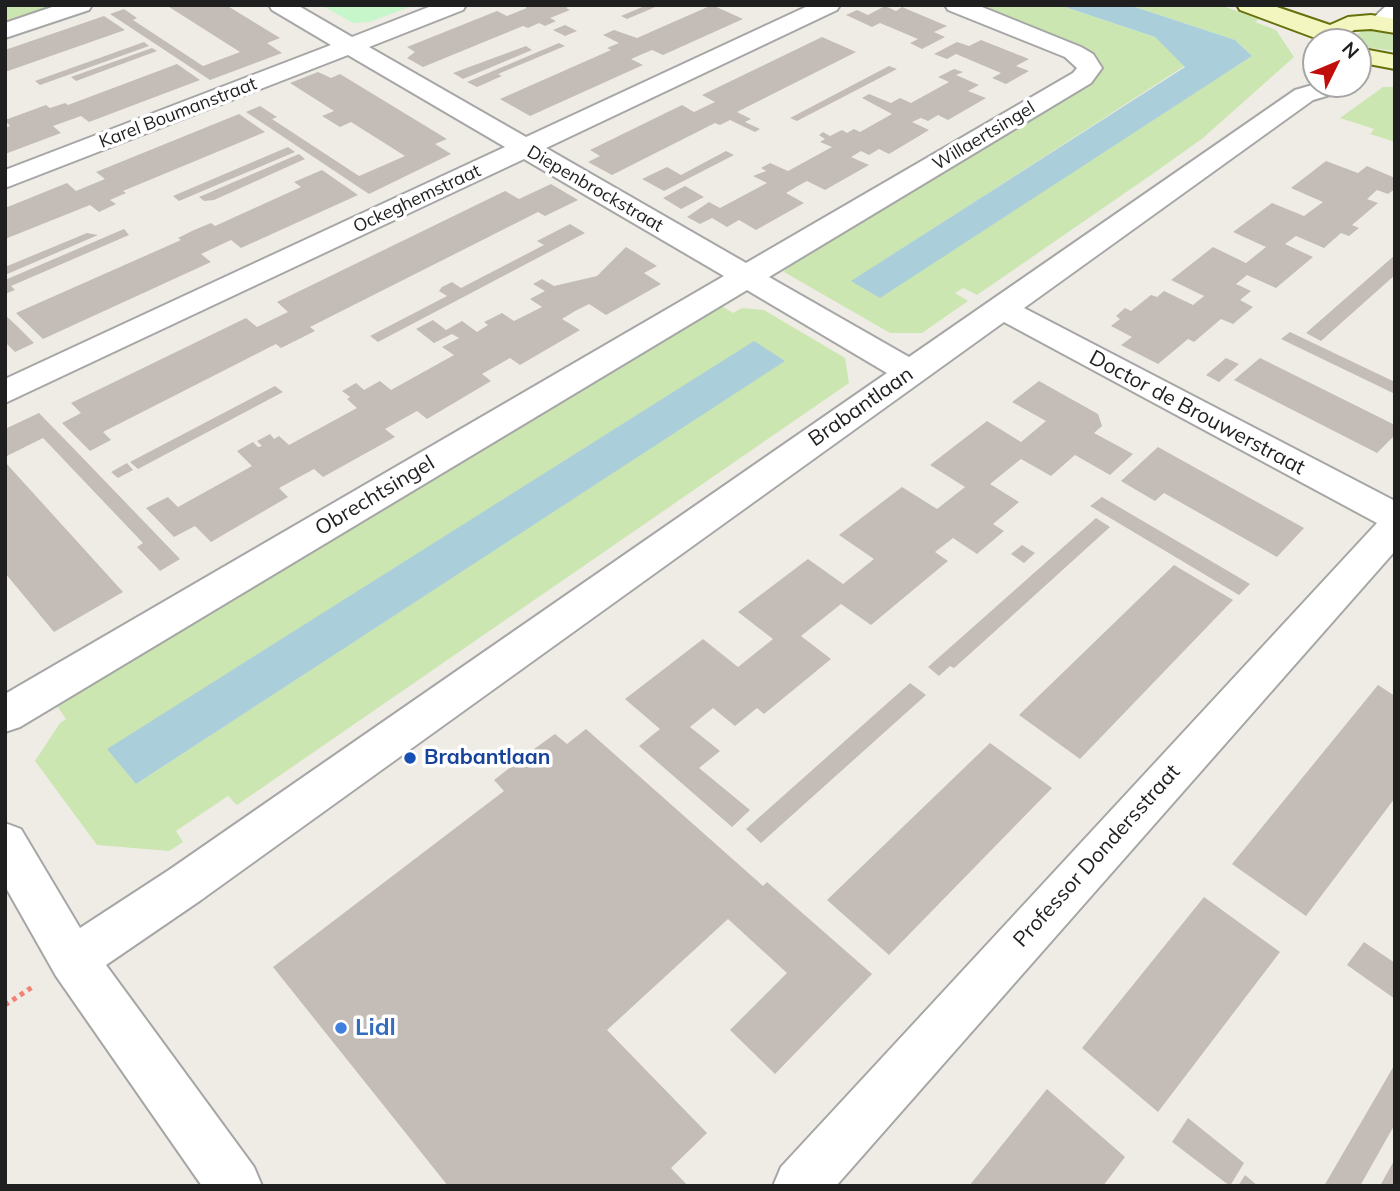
<!DOCTYPE html>
<html>
<head>
<meta charset="utf-8">
<style>
  body { margin:0 }
  #map { position:relative; width:1400px; height:1191px; overflow:hidden; background:#efece6; font-family:Mulish,sans-serif }
  canvas { display:block }
  .frame { position:absolute; inset:0; border:7px solid #1f1f1f; pointer-events:none }
  .north { position:absolute; left:1302px; top:28px; width:70px; height:70px; box-sizing:border-box; background:#fff; border:2px solid #a5a5a5; border-radius:50%; rotate:47deg; font-size:19px; font-weight:700; line-height:28px; text-align:center; color:#1f1f1f }
  .north::after { content:''; display:block; margin:auto; width:24px; height:32px; background:#c20d0d; clip-path:polygon(50% 0,100% 100%,50% 72%,0 100%) }
</style>
</head>
<body>
<div id="map">
<canvas width="1400" height="1191"></canvas>
<div class="frame"></div>
<div class="north">N</div>
</div>
<script>
const g = document.querySelector('canvas').getContext('2d');
g.lineJoin = 'round';
function paint(path, color) {
  g.fillStyle = color;
  g.fill(path, 'evenodd');
}
function toPath(rows) {
  const path = new Path2D();
  for (const r of rows) {
    path.moveTo(r[0], r[1]);
    for (let i = 2; i < r.length; i += 2) path.lineTo(r[i], r[i + 1]);
  }
  return path;
}
function trace(path, color, width, dash) {
  g.strokeStyle = color;
  g.lineWidth = width;
  g.lineCap = dash ? 'butt' : 'round';
  g.setLineDash(dash || []);
  g.stroke(path);
}
function label(font, color, halo, rows, align = 'center') {
  g.font = font + ' Mulish,sans-serif';
  g.lineWidth = 7;
  g.setLineDash([]);
  g.textBaseline = 'middle';
  g.strokeStyle = halo;
  g.fillStyle = color;
  for (const [text, x, y, turn = 0] of rows) {
    g.save();
    g.translate(x, y);
    g.rotate((+turn || 0) * Math.PI / 180);
    g.textAlign = isNaN(turn) ? turn : align;
    if (halo) g.strokeText(text, 0, 0);
    g.fillText(text, 0, 0);
    g.restore();
  }
}
const grass = toPath([
  [5,5,62,5,5,24],
  [973,5,1059,5,1155,37,1186,65,852,281,880,297,1252,56,1235,40,1129,5,1220,5,1259,19,1255,22,1276,30,1294,57,1203,138,1151,175,977,295,963,288,955,293,968,301,922,333,890,333,784,272,787,265,1092,82,1103,70,1092,54],
  [1372,30,1395,36,1395,51,1363,47,1354,37,1362,31],
  [1383,87,1395,87,1395,142,1370,134,1374,129,1340,118],
  [720,305,733,313,742,308,764,310,845,358,849,383,237,805,228,796,176,831,183,842,169,851,97,845,35,761,60,723,66,719,55,703],
  [753,342,784,361,136,784,108,749]
]);
const park = toPath([
  [321,5,415,5,369,22,353,23]
]);
const water = toPath([
  [1059,5,1129,5,1235,40,1252,56,880,298,851,281,1185,67,1155,37],
  [754,341,785,361,136,784,107,749]
]);
const building = toPath([
  [166,5,226,5,280,38,267,43,282,53,210,80,110,14,124,9,137,18,133,20,203,66,240,52],
  [522,5,572,5,566,8,570,10,550,18,556,21,545,26,539,23,528,28,523,26,423,67,407,58,415,52,407,47,497,11,507,16,527,8],
  [647,5,660,5,627,19,621,16],
  [712,5,743,19,663,55,652,50,631,59,643,65,530,116,500,99,611,50,607,48,619,43,603,35,614,30,637,38],
  [885,6,896,11,902,7,947,26,934,32,945,37,922,49,910,43,918,39,880,23,872,27,846,15,857,10,868,15],
  [104,16,125,30,5,72,5,50],
  [565,25,577,31,565,36,553,30],
  [822,37,856,52,737,112,751,119,745,122,760,129,755,132,730,120,720,125,715,123,612,175,588,162,600,156,590,150,682,105,694,112,715,102,702,95],
  [981,40,1029,59,1016,66,1029,71,1006,84,992,78,1001,73,956,54,947,59,934,54,957,42,969,46],
  [144,42,149,46,40,85,35,81],
  [559,43,565,46,498,74,502,76,477,87,467,82],
  [526,46,532,50,463,79,453,73],
  [152,48,157,51,76,81,71,77],
  [177,64,200,80,89,122,81,116,53,126,61,133,5,154,5,128,10,126,5,120,46,105,50,108,65,103,68,105],
  [889,66,897,69,797,121,790,118],
  [954,69,963,72,956,75,979,85,968,91,986,98,948,120,938,115,928,121,921,118,912,122,929,130,889,154,879,149,869,155,861,151,851,157,869,165,825,190,807,181,796,187,786,193,804,203,756,230,739,220,727,227,712,218,700,224,687,217,709,202,720,208,767,183,753,176,766,171,761,168,770,163,788,171,832,147,820,142,825,139,819,135,823,132,830,136,842,130,847,133,854,129,860,132,892,114,862,98,869,94,891,103,900,98,911,103,949,82,938,77],
  [318,72,331,78,340,74,447,139,435,144,451,154,369,194,246,112,260,106,277,117,272,119,359,176,405,156,351,122,340,127,322,116,334,111,290,83],
  [239,114,265,132,123,191,126,193,110,200,116,204,99,212,90,205,5,239,5,208,67,183,76,191,105,179,96,172],
  [288,147,295,152,179,201,173,196],
  [726,151,734,155,664,191,642,179,667,167,681,175],
  [299,154,305,159,214,200,204,201,199,197],
  [1326,161,1358,173,1367,166,1395,178,1395,189,1388,194,1377,190,1367,199,1378,203,1352,225,1359,228,1349,236,1341,233,1324,248,1296,236,1285,244,1313,257,1276,288,1247,275,1236,284,1251,291,1240,300,1253,307,1233,324,1221,319,1194,342,1188,339,1158,364,1121,345,1132,337,1111,326,1120,319,1116,316,1125,308,1131,311,1151,295,1157,297,1164,291,1193,305,1204,296,1171,280,1213,247,1246,263,1266,247,1233,232,1272,203,1304,216,1323,202,1291,188],
  [322,170,358,195,241,248,231,240,201,254,211,262,43,339,16,313,181,240,178,238,194,230,211,223,215,226,301,187,294,182],
  [551,184,578,200,545,216,538,212,310,327,315,331,281,348,276,344,103,432,111,440,90,451,62,423,81,413,71,403,246,318,257,327,288,312,277,302,505,191,519,199],
  [685,186,704,197,681,209,663,198],
  [570,224,585,233,378,342,370,336,447,296,439,291,442,287,452,282,461,288,544,245,537,241],
  [124,229,129,235,11,286,15,290,5,294,5,280],
  [87,233,98,235,5,275,5,267],
  [626,247,657,266,644,273,661,284,606,315,589,304,575,311,562,319,580,330,520,365,510,358,482,374,491,381,427,419,417,411,385,429,395,437,323,477,314,469,279,488,288,497,211,542,195,526,174,537,146,508,168,497,178,507,252,466,237,451,253,442,258,447,262,446,257,441,270,434,274,439,279,436,289,445,357,408,347,399,350,397,342,391,356,383,364,390,380,381,391,390,454,355,442,347,459,338,452,334,434,343,416,329,433,320,446,330,462,321,477,332,488,325,484,322,502,313,514,321,542,307,530,299,545,291,533,284,542,279,554,286,597,276],
  [1395,255,1395,275,1321,341,1306,333],
  [5,315,17,326,34,343,15,352,5,342],
  [1290,332,1395,382,1395,394,1281,339],
  [1226,358,1239,364,1219,382,1206,375],
  [1260,358,1395,425,1395,435,1377,453,1234,380],
  [1039,381,1098,414,1102,426,1094,433,1133,454,1110,475,1075,455,1051,476,1021,459,990,484,1019,502,993,524,1004,531,977,554,953,538,935,552,948,561,871,625,841,604,801,636,831,659,764,714,757,708,735,726,713,708,690,727,720,751,699,768,750,810,732,827,639,746,660,729,625,699,703,639,738,667,773,639,738,612,808,559,843,584,874,559,839,535,902,487,937,509,965,487,930,465,987,421,1021,442,1046,421,1012,402],
  [275,386,283,392,138,469,130,462],
  [39,413,76,451,180,559,160,571,137,547,143,543,43,438,5,457,5,429],
  [1158,447,1266,507,1304,528,1277,557,1164,493,1155,501,1121,481],
  [5,462,123,592,54,632,5,573],
  [127,463,133,470,118,478,111,472],
  [1102,497,1211,561,1250,584,1239,595,1090,506],
  [1096,518,1110,527,982,643,954,668,950,666,939,676,928,667],
  [1022,545,1035,553,1024,563,1011,554],
  [1174,565,1233,600,1080,759,1019,715],
  [910,683,926,695,761,843,746,829],
  [1378,685,1395,696,1395,798,1306,916,1232,864],
  [586,729,763,886,767,882,872,974,775,1074,730,1030,787,973,728,919,607,1030,707,1133,671,1168,688,1186,448,1186,273,967,504,791,494,780,525,756,527,758,536,751,534,749,555,734,567,744],
  [990,743,1052,788,889,955,827,900],
  [1204,897,1280,952,1158,1112,1082,1048],
  [1364,942,1395,963,1395,999,1347,965],
  [1395,1064,1395,1124,1360,1186,1324,1186],
  [1047,1089,1125,1157,1103,1186,969,1186],
  [1188,1118,1244,1163,1230,1186,1172,1142],
  [1395,1159,1395,1186,1380,1186,1386,1175],
  [1245,1175,1258,1186,1238,1186]
]);
const path = toPath([
  [5,1005,34,986]
]);
const minor = toPath([
  [58,5,92,5,89,10,5,38,5,23,58,5],
  [269,5,297,5,352,37,434,5,466,5,463,10,369,47,526,137,810,5,840,5,837,10,546,148,746,263,1073,73,1077,68,1065,57,948,10,945,5,977,5,1081,47,1093,54,1102,68,1091,83,769,277,909,357,1295,90,1316,84,1353,84,1350,89,1313,100,1024,308,1395,501,1395,551,836,1186,773,1186,781,1167,1377,523,1004,322,201,900,106,965,254,1167,262,1186,202,1186,56,976,5,886,5,823,21,829,80,928,169,870,887,373,747,290,20,727,5,732,5,694,724,276,524,159,5,403,5,379,505,147,348,55,5,188,5,170,331,45,272,10,269,5],
  [1387,5,1395,5,1395,22,1388,28,1372,28,1368,23,1387,5]
]);
const secondary = toPath([
  [1237,5,1271,5,1330,25,1348,17,1371,15,1395,19,1395,33,1371,29,1354,30,1348,34,1350,42,1326,42,1240,10,1237,5],
  [1358,48,1395,55,1395,69,1358,62,1358,48]
]);
const markers = [
  [410,758,7,"#1a4fb4"],
  [341,1028,7,"#3f7fe0"]
];
const farStreetnames = [
  ["Karel Boumanstraat",178,113,-21],
  ["Willaertsingel",984,136,-31],
  ["Diepenbrockstraat",595,189,30],
  ["Ockeghemstraat",417,199,-25]
];
const streetNames = [
  ["Brabantlaan",861,407,-35],
  ["Doctor de Brouwerstraat",1197,413,28],
  ["Obrechtsingel",375,496,-31],
  ["Professor Dondersstraat",1097,856,-48]
];
const transitNames = [
  ["Brabantlaan",424,758]
];
const nearShopnames = [
  ["Lidl",355,1028]
];
paint(grass, '#cbe6b0');
paint(park, '#c6f6ca');
paint(water, '#aacfda');
paint(building, '#c4bcb6');
trace(minor, '#a6a6a6', 4);
trace(secondary, '#66710c', 4);
trace(path, '#f18275', 5, [4.5, 4.5]);
paint(minor, '#fff');
paint(secondary, '#f3f6be');
for (const [x, y, r, color] of markers) {
  const dot = new Path2D();
  dot.arc(x, y, r, 0, 2 * Math.PI);
  g.fillStyle = color;
  g.fill(dot);
  trace(dot, '#fff', 2.5);
}
label('18px', '#1f1f1f', '#fff', farStreetnames);
label('21px', '#1f1f1f', '#fff', streetNames);
label('bold 21px', '#164399', '#fff', transitNames, 'left');
label('bold 24px', '#366cbe', '#fff', nearShopnames, 'left');
</script>
</body>
</html>
